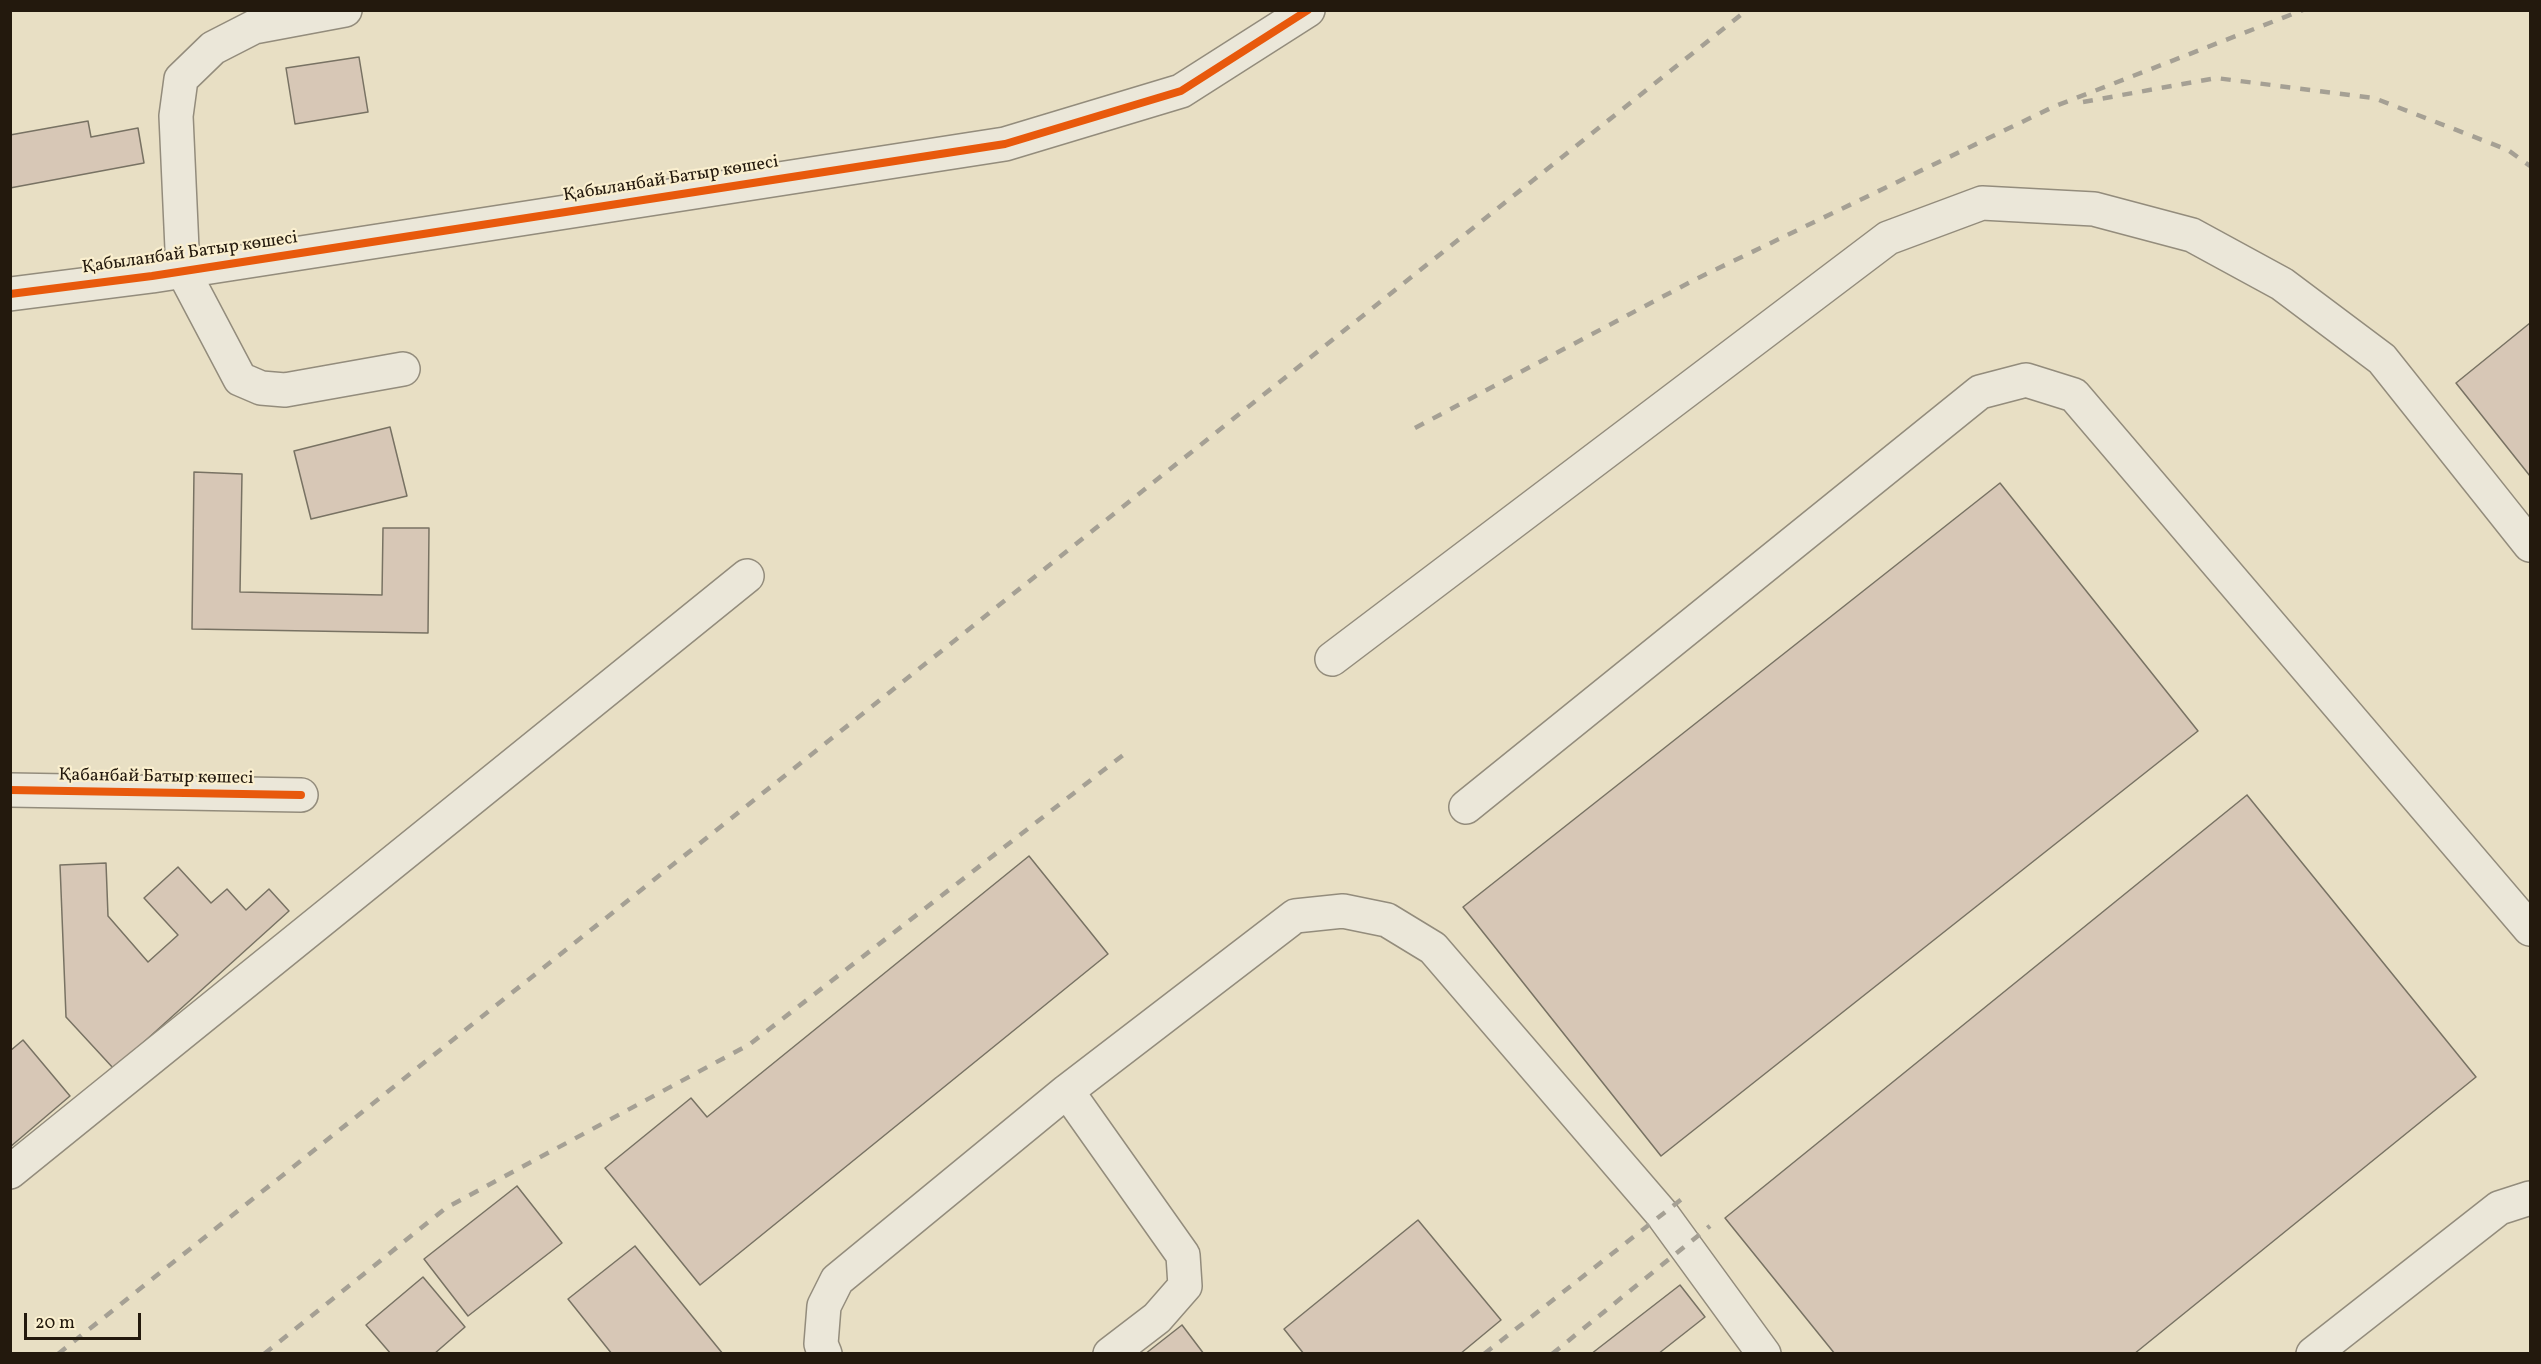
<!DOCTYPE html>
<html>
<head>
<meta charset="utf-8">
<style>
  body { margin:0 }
  #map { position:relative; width:2541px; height:1364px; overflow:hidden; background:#e8dfc4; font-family:Vollkorn,serif }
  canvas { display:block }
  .frame { position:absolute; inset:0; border:12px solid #23190d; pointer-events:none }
  .scale { position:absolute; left:24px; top:1313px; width:117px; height:27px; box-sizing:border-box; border:3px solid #23190d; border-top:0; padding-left:8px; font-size:18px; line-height:21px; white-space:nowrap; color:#23190d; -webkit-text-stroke:4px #faefcf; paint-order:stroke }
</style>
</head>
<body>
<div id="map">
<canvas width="2541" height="1364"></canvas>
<div class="frame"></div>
<div class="scale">20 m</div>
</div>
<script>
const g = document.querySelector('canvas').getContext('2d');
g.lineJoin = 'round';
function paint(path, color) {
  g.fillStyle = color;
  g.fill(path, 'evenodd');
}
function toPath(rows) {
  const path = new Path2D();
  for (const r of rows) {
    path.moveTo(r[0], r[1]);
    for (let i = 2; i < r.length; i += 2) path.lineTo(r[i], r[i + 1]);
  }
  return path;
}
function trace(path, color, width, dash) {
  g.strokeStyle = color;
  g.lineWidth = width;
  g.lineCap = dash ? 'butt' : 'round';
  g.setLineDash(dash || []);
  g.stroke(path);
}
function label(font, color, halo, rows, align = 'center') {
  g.font = font + ' Vollkorn,serif';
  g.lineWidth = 4.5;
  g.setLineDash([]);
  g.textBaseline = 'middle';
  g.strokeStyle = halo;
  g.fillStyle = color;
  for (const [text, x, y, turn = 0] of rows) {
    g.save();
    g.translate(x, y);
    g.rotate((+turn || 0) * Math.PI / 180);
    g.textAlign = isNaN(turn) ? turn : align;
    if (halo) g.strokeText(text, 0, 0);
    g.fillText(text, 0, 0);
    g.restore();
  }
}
const building = toPath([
  [359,57,368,112,295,124,286,68,359,57],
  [88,121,91,137,138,128,144,163,10,188,10,135,88,121],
  [2530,323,2530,476,2456,383,2530,323],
  [390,427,407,496,311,519,294,451,390,427],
  [194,472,242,474,240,592,382,595,383,528,429,528,428,633,192,629,194,472],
  [2000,483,2198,731,1661,1156,1463,907,2000,483],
  [2247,795,2476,1077,2134,1354,1835,1354,1725,1218,2247,795],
  [1029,856,1108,954,700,1285,605,1168,691,1098,707,1117,1029,856],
  [106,863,108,916,148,962,178,935,144,898,178,867,211,903,227,889,246,910,269,889,289,911,114,1069,66,1017,60,865,106,863],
  [23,1040,70,1096,10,1147,10,1051,23,1040],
  [517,1186,562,1243,468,1316,424,1259,517,1186],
  [1418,1220,1501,1320,1460,1354,1304,1354,1284,1329,1418,1220],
  [635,1246,723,1354,612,1354,568,1299,635,1246],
  [423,1277,465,1327,434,1354,391,1354,366,1325,423,1277],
  [1680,1285,1705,1317,1658,1354,1591,1354,1680,1285],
  [1182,1325,1204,1354,1145,1354,1182,1325]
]);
const minor = toPath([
  [345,10,254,27,213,48,181,79,176,116,183,271,240,379,261,388,285,390,403,369],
  [10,294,152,276,1005,144,1181,91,1308,10],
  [1332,659,1888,238,1982,203,2094,209,2192,235,2282,284,2382,359,2530,545],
  [10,790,301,795],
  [1466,807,1980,392,2026,380,2074,395,2530,929],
  [1067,1091,1183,1255,1185,1286,1157,1318,1110,1354],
  [10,1172,747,576],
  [825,1354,821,1344,824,1306,837,1280,1067,1091,1295,916,1343,911,1387,920,1433,948,1662,1214,1764,1354],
  [2313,1354,2499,1208,2530,1198]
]);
const rail = toPath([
  [2083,102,2216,78,2374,98,2508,150,2530,166],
  [1415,428,1696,279,2053,107,2303,10],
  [58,1354,1747,10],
  [264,1354,446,1208,750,1044,1127,752],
  [1484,1354,1687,1195],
  [1552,1354,1710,1226]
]);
const cycleway = toPath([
  [10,294,152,276,1005,144,1181,91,1308,10],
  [10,790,301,795]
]);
const streetNames = [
  ["Қабыланбай Батыр көшесі",671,180,-9],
  ["Қабыланбай Батыр көшесі",190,254,-8],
  ["Қабанбай Батыр көшесі",156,778,1]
];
paint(building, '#d7c7b6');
trace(building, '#787263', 1.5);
trace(minor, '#938c7c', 36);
trace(minor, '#ebe7d9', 33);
trace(rail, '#a5a094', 4.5, [10, 10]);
trace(cycleway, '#e8590c', 8);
label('18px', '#23190d', '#faefcf', streetNames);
</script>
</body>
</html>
